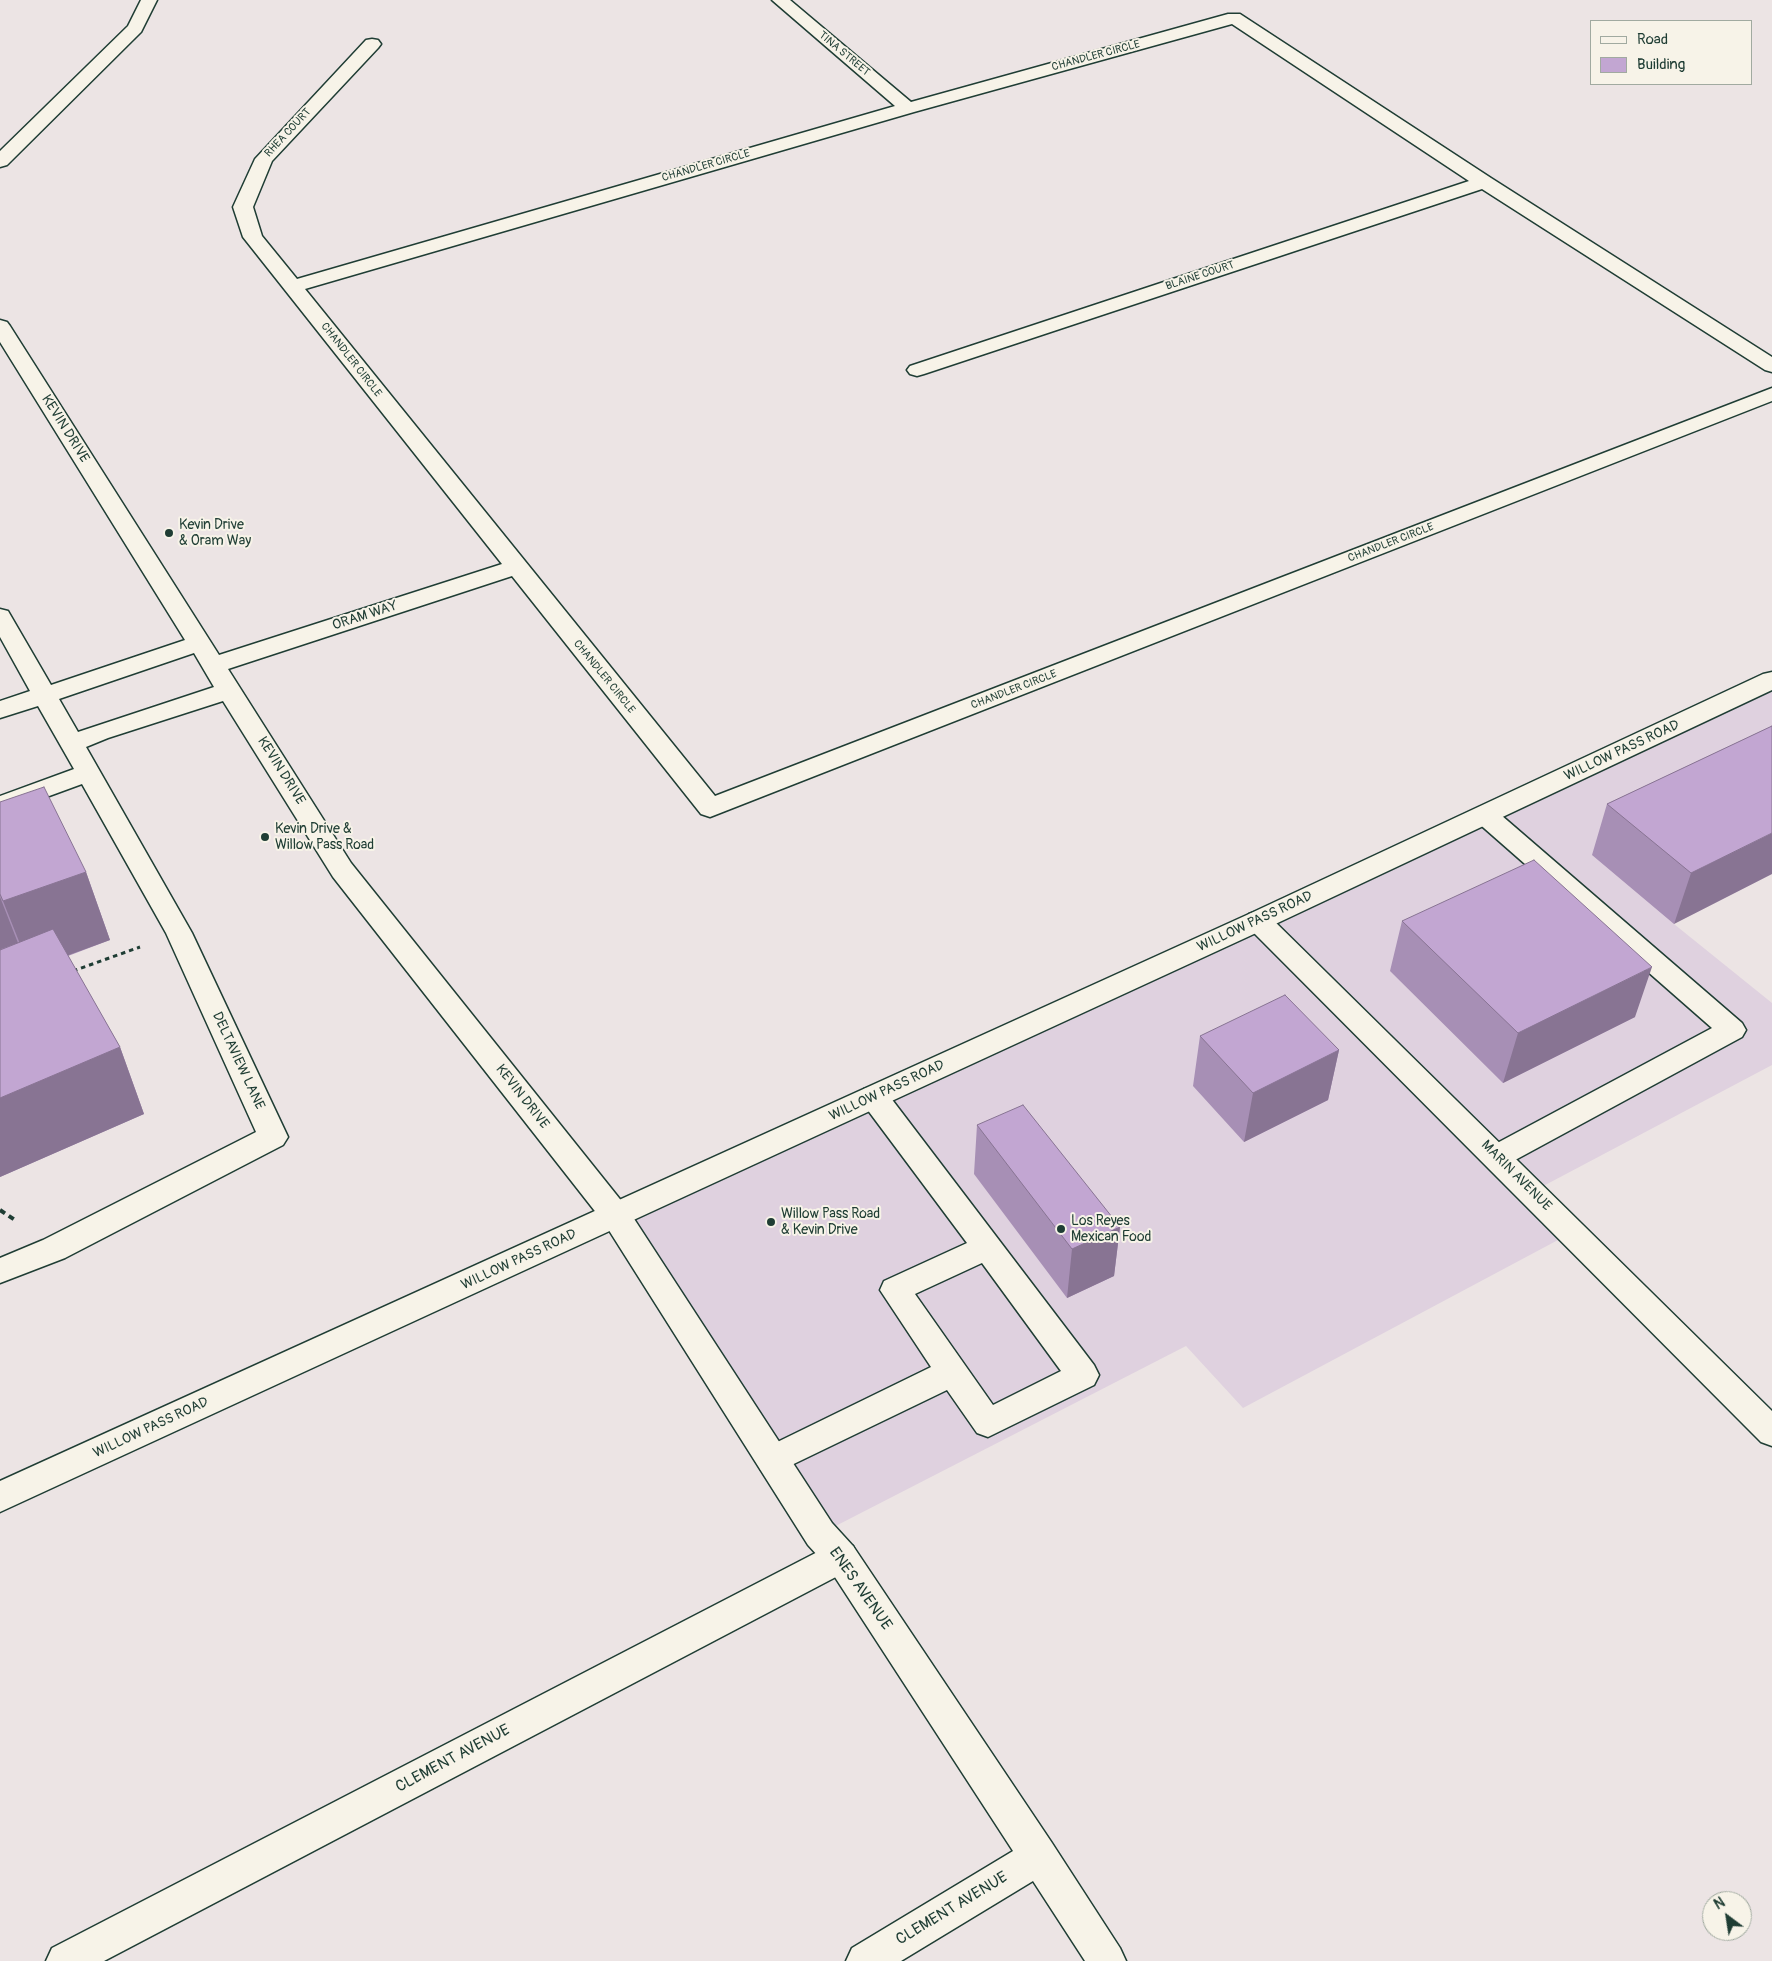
<!DOCTYPE html>
<html>
<head>
<meta charset="utf-8">
<style>
  body { margin:0 }
  #map { position:relative; width:1772px; height:1961px; overflow:hidden; background:#ece4e4; font-family:Pangolin,sans-serif }
  canvas { display:block }
  .legend { position:absolute; left:1590px; top:20px; width:162px; height:65px; box-sizing:border-box; background:#f7f3e8; border:1px solid #a1aaa0; margin:0; padding:6px 9px; list-style:none; font-size:15px; color:#1f3d34 }
  .legend li { display:flex; align-items:center; gap:10px; height:25px }
  .legend b { width:25px; border:1px solid #a1aaa0 }
  .north { position:absolute; left:1702px; top:1891px; width:50px; height:50px; box-sizing:border-box; background:#f7f3e8; border:1px solid #a1aaa0; border-radius:50%; rotate:329deg; font-size:14px; font-weight:700; line-height:20px; text-align:center; color:#1f3d34 }
  .north::after { content:''; display:block; margin:auto; width:18px; height:22px; background:#1f3d34; clip-path:polygon(50% 0,100% 100%,50% 72%,0 100%) }
</style>
</head>
<body>
<div id="map">
<canvas width="1772" height="1961"></canvas>
<ul class="legend">
<li><b style="height:6px;background:#f7f3e8"></b>Road</li>
<li><b style="height:14px;background:#c2a6d2"></b>Building</li>
</ul>
<div class="north">N</div>
</div>
<script>
const g = document.querySelector('canvas').getContext('2d');
g.lineJoin = 'round';
function paint(path, color) {
  g.fillStyle = color;
  g.fill(path, 'evenodd');
}
function toPath(rows) {
  const path = new Path2D();
  for (const r of rows) {
    path.moveTo(r[0], r[1]);
    for (let i = 2; i < r.length; i += 2) path.lineTo(r[i], r[i + 1]);
  }
  return path;
}
function trace(path, color, width, dash) {
  g.strokeStyle = color;
  g.lineWidth = width;
  g.lineCap = dash ? 'butt' : 'round';
  g.setLineDash(dash || []);
  g.stroke(path);
}
function label(font, color, halo, rows, align = 'center') {
  g.font = font + ' Pangolin,sans-serif';
  g.lineWidth = 4;
  g.setLineDash([]);
  g.textBaseline = 'middle';
  g.strokeStyle = halo;
  g.fillStyle = color;
  for (const [text, x, y, turn = 0] of rows) {
    g.save();
    g.translate(x, y);
    g.rotate((+turn || 0) * Math.PI / 180);
    g.textAlign = isNaN(turn) ? turn : align;
    if (halo) g.strokeText(text, 0, 0);
    g.fillText(text, 0, 0);
    g.restore();
  }
}
const built = toPath([
  [1772,681,1772,874,1674,924,1772,1003,1772,1065,1532,1192,1573,1232,1243,1408,1186,1346,820,1534,616,1216]
]);
const pathFar1 = toPath([
  [73,971,140,947]
]);
const path = toPath([
  [0,1210,15,1220]
]);
const service = toPath([
  [1485,806,1494,809,1742,1023,1746,1030,1742,1037,1506,1165,1496,1169,1486,1165,1481,1157,1486,1149,1712,1028,1476,821,1472,815,1476,809,1485,806],
  [874,1086,884,1089,1094,1365,1099,1375,1094,1385,988,1437,977,1433,947,1390,773,1474,761,1470,757,1460,761,1450,931,1367,880,1290,884,1281,967,1243,864,1105,860,1097,864,1089,874,1086],
  [982,1263,1061,1371,993,1405,915,1294,982,1263],
  [841,1542,853,1546,858,1557,853,1568,104,1961,46,1961,52,1948,829,1546,841,1542]
]);
const minor = toPath([
  [141,0,157,0,141,32,7,165,0,167,0,151,128,26,141,0],
  [772,0,790,0,911,102,1228,14,1240,14,1491,178,1772,357,1772,372,1765,370,1482,189,924,374,917,376,910,374,907,370,910,366,1469,181,1232,24,914,112,305,289,715,796,1772,388,1772,401,710,817,701,814,512,576,228,669,351,863,627,1208,832,1523,853,1546,1052,1843,1120,1948,1126,1961,1085,1961,1033,1881,901,1961,846,1961,852,1948,1013,1851,829,1568,808,1545,605,1224,333,877,223,701,108,738,86,747,192,933,288,1137,283,1145,65,1258,0,1283,0,1258,43,1240,256,1132,166,933,82,784,0,814,0,796,74,769,38,706,0,718,0,701,30,691,0,637,0,609,8,611,51,685,185,640,0,342,0,320,7,322,10,326,219,655,502,564,243,237,233,207,255,159,366,40,372,39,378,40,381,44,378,48,272,161,253,207,262,236,297,279,895,106,772,0],
  [194,653,214,687,78,732,59,699,194,653],
  [1258,911,1267,914,1772,1411,1772,1446,1761,1442,1249,928,1245,921,1249,914,1258,911]
]);
const secondary = toPath([
  [1772,672,1772,690,1267,928,0,1512,0,1481,1249,914,1763,674,1772,672]
]);
const wall = toPath([
  [1772,726,1674,924,1592,855,1607,804],
  [0,802,86,872,110,940,68,956,120,1047,144,1114,0,1177],
  [1402,921,1635,1017,1503,1083,1390,971],
  [1200,1036,1339,1050,1328,1100,1244,1142,1193,1086],
  [977,1125,1120,1227,1114,1276,1067,1298,974,1174]
]);
const shadedWall = toPath([
  [1772,833,1772,874,1674,924,1691,873],
  [86,872,110,940,30,969,3,901],
  [0,897,18,943,1,949,12,977,0,981],
  [1652,967,1635,1017,1503,1083,1518,1033],
  [120,1047,144,1114,0,1177,0,1098],
  [1339,1050,1328,1100,1244,1142,1253,1093],
  [1120,1227,1114,1276,1067,1298,1072,1249]
]);
const building = toPath([
  [1772,726,1772,833,1691,873,1607,804,1772,726],
  [44,787,86,872,3,901,0,894,0,802,44,787],
  [1534,860,1652,967,1518,1033,1402,921,1534,860],
  [53,929,120,1047,0,1098,0,950,53,929],
  [1285,995,1339,1050,1253,1093,1200,1036,1285,995],
  [1023,1105,1120,1227,1072,1249,977,1125,1023,1105]
]);
const markers = [
  [169,533,5,"#1f3d34"],
  [265,837,5,"#1f3d34"],
  [771,1222,5,"#1f3d34"],
  [1061,1229,5,"#1f3d34"]
];
const farStreetnames = [
  ["TINA STREET",844,54,40],
  ["CHANDLER CIRCLE",1096,56,-15],
  ["RHEA COURT",288,133,-47],
  ["CHANDLER CIRCLE",706,166,-16],
  ["BLAINE COURT",1200,276,-18],
  ["CHANDLER CIRCLE",351,360,52],
  ["CHANDLER CIRCLE",1391,543,-21],
  ["CHANDLER CIRCLE",604,677,51],
  ["CHANDLER CIRCLE",1014,690,-21]
];
const streetNames = [
  ["KEVIN DRIVE",65,429,58],
  ["ORAM WAY",365,616,-18],
  ["WILLOW PASS ROAD",1622,751,-25],
  ["KEVIN DRIVE",281,771,58],
  ["WILLOW PASS ROAD",1255,922,-25],
  ["DELTAVIEW LANE",238,1061,65],
  ["WILLOW PASS ROAD",887,1091,-25],
  ["KEVIN DRIVE",522,1097,52],
  ["MARIN AVENUE",1516,1176,45],
  ["WILLOW PASS ROAD",519,1260,-25],
  ["WILLOW PASS ROAD",151,1428,-25]
];
const poiNames = [
  ["Kevin Drive",179,525],
  ["& Oram Way",179,541],
  ["Kevin Drive &",275,829],
  ["Willow Pass Road",275,845],
  ["Willow Pass Road",781,1214],
  ["& Kevin Drive",781,1230],
  ["Los Reyes",1071,1221],
  ["Mexican Food",1071,1237]
];
const nearStreetnames = [
  ["ENES AVENUE",860,1589,55],
  ["CLEMENT AVENUE",453,1759,-28],
  ["CLEMENT AVENUE",952,1909,-31]
];
paint(built, '#dfd1df');
trace(service, '#1f3d34', 3);
trace(minor, '#1f3d34', 3);
trace(secondary, '#1f3d34', 3);
trace(pathFar1, '#1f3d34', 3, [4.5, 4]);
trace(path, '#1f3d34', 4, [6, 4.5]);
paint(service, '#f7f3e8');
paint(minor, '#f7f3e8');
paint(secondary, '#f7f3e8');
paint(wall, '#a78fb5');
paint(shadedWall, '#887493');
paint(building, '#c2a6d2');
trace(building, '#887493', 1);
for (const [x, y, r, color] of markers) {
  const dot = new Path2D();
  dot.arc(x, y, r, 0, 2 * Math.PI);
  g.fillStyle = color;
  g.fill(dot);
  trace(dot, '#f7f3e8', 2);
}
label('11px', '#1f3d34', '#f7f3e8', farStreetnames);
label('14px', '#1f3d34', '#f7f3e8', streetNames);
label('14px', '#1f3d34', '#f7f3e8', poiNames, 'left');
label('16px', '#1f3d34', '#f7f3e8', nearStreetnames);
</script>
</body>
</html>
